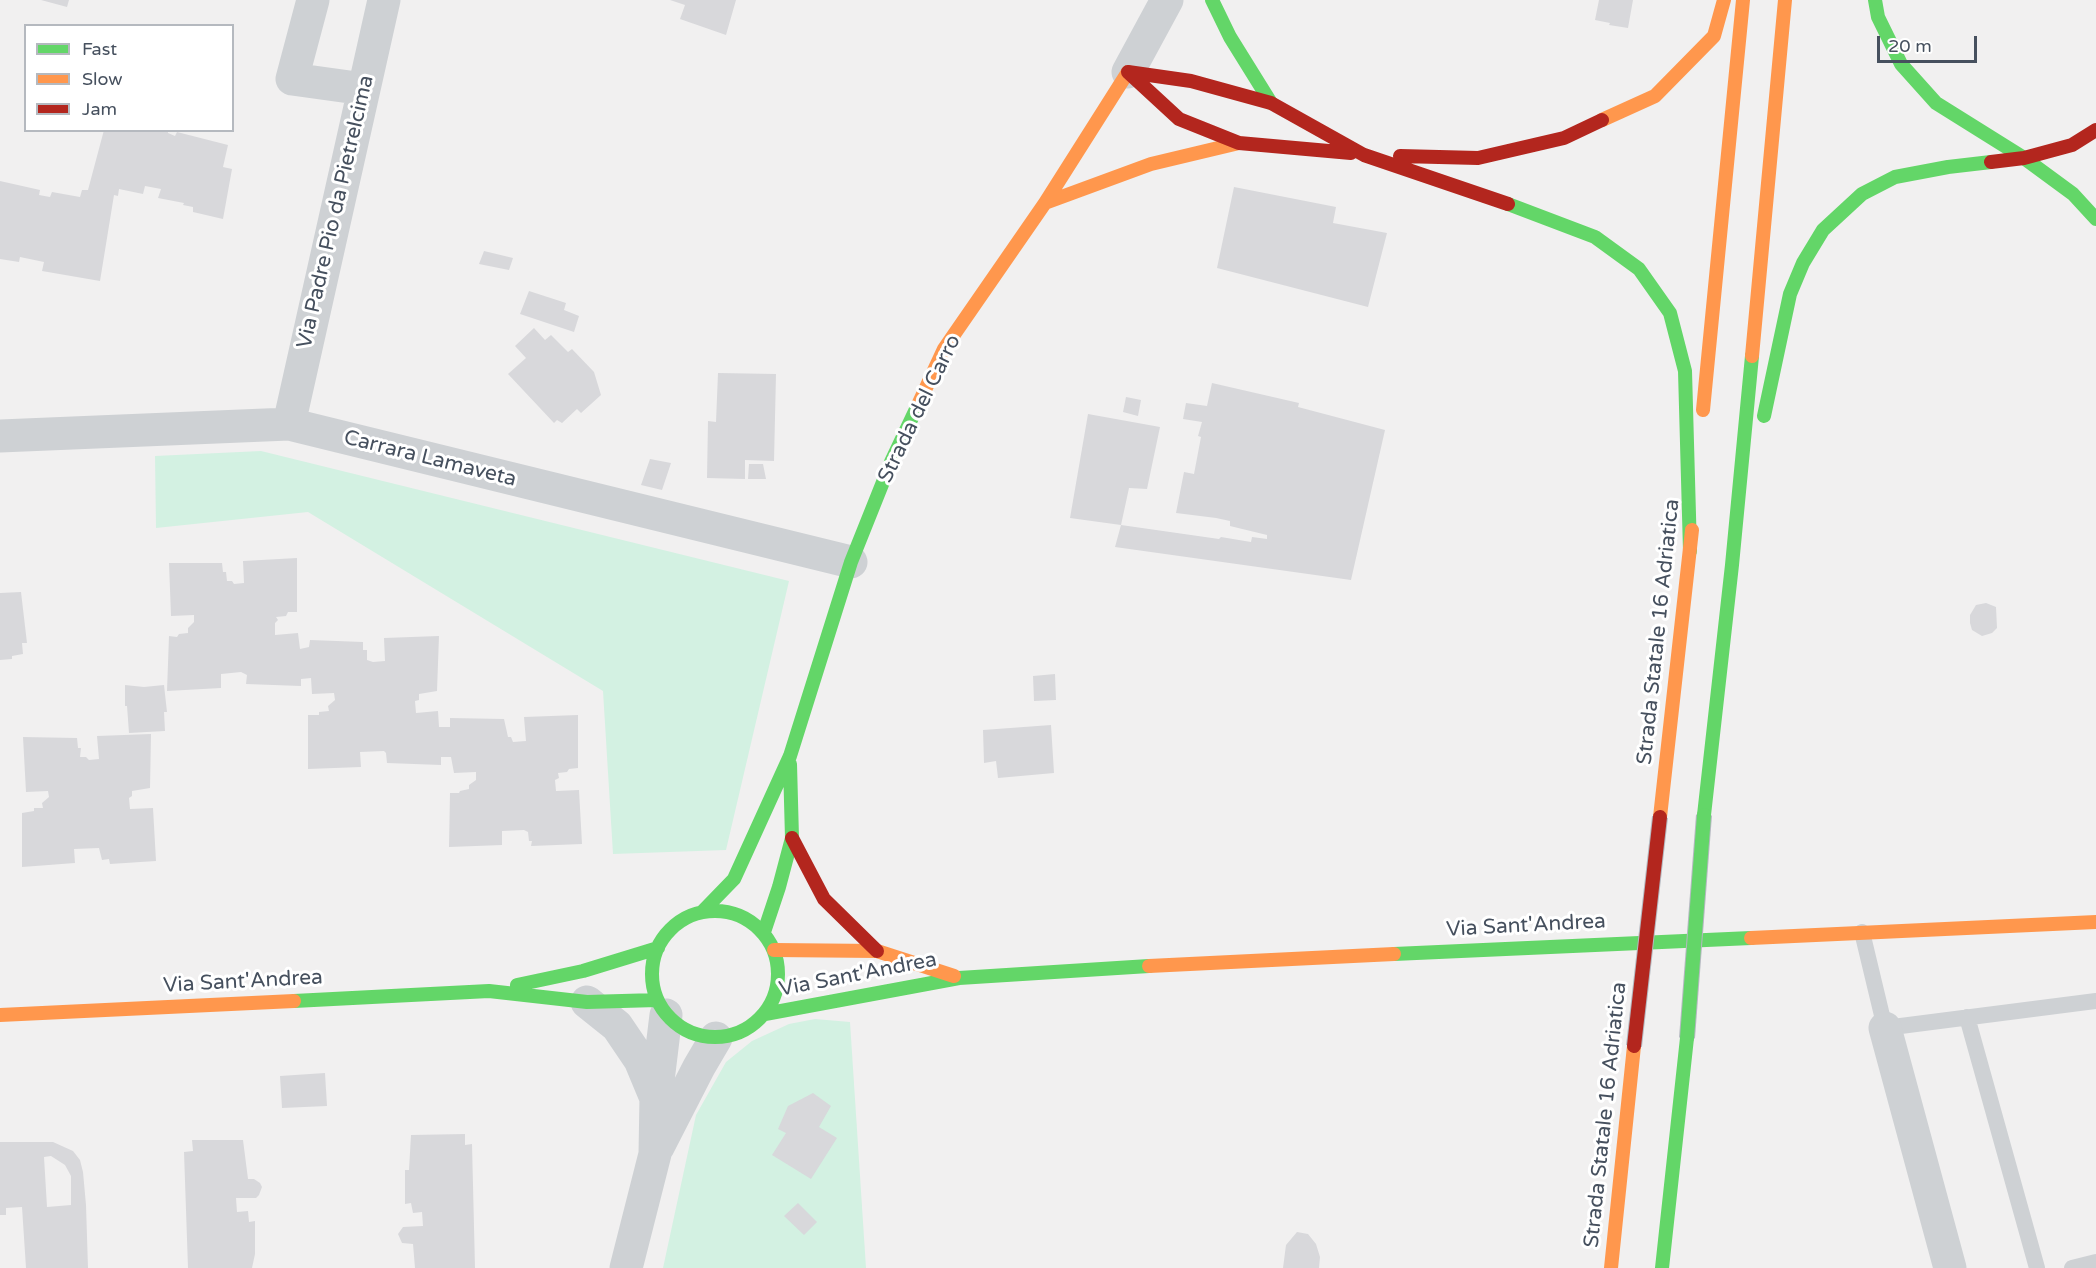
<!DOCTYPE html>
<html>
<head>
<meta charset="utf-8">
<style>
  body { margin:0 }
  #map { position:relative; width:2096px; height:1268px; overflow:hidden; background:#f1f0f0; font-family:"Varela Round",sans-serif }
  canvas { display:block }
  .legend { position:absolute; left:24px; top:24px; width:210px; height:108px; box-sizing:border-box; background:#fff; border:2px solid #b5b9bf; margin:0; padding:8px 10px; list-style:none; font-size:18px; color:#46505e }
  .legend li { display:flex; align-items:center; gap:12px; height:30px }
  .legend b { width:30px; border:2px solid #b5b9bf }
  .scale { position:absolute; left:1877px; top:36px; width:100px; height:27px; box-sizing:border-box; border:3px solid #46505e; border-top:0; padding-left:8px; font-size:18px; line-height:21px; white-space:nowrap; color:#46505e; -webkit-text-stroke:4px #fff; paint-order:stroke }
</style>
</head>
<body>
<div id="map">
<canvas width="2096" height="1268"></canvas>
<ul class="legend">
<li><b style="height:8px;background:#63d668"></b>Fast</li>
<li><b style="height:8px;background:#ff974d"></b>Slow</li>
<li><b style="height:8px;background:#b3261e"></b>Jam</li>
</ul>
<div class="scale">20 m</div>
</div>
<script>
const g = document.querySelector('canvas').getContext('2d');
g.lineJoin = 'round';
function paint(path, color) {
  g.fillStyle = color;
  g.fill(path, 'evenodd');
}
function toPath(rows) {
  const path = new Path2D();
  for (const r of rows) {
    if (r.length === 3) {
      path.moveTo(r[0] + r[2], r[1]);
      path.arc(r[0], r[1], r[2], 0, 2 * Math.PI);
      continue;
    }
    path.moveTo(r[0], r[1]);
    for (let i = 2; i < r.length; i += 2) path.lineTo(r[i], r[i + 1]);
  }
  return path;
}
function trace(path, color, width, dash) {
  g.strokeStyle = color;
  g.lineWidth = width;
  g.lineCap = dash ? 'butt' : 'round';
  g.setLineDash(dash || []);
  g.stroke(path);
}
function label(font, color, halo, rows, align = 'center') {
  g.font = font + ' "Varela Round",sans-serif';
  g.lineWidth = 6;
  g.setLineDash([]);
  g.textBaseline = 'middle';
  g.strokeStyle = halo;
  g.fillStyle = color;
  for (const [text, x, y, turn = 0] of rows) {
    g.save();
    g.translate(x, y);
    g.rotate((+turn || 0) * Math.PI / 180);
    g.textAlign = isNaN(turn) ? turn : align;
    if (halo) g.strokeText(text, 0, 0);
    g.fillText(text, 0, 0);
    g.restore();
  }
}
const green = toPath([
  [261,451,789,581,726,850,613,854,603,691,308,512,156,528,155,456],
  [815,1019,850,1022,866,1268,663,1268,696,1115,726,1062,752,1041,789,1024]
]);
const building = toPath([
  [41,0,69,0,67,7],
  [670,0,736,0,726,35,680,19,685,5],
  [1599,0,1633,0,1628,28,1609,25,1610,23,1595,20],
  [104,130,168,130,168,133,175,136,177,132,228,145,223,167,232,169,223,219,193,212,193,207,183,205,184,203,158,198,161,189,145,186,143,194,119,189,118,196,114,195,100,281,42,271,44,262,20,257,19,262,0,259,0,181,40,190,39,195,50,197,52,192,80,197,82,190,88,190],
  [1234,187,1336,207,1333,223,1387,233,1368,307,1217,268],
  [484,251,513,258,509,270,479,264],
  [529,291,566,303,564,310,579,316,574,332,520,314],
  [534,328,545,340,551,335,568,352,572,349,594,372,601,395,581,413,577,409,562,423,557,420,554,423,508,374,526,358,515,346],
  [718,373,776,374,774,461,745,460,745,479,707,478,708,421,716,422],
  [1212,383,1299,403,1298,407,1385,430,1351,580,1115,547,1121,525,1219,539,1221,537,1251,542,1252,537,1267,539,1267,535,1230,526,1230,521,1216,518,1176,513,1184,472,1194,474,1201,437,1198,436,1202,422,1183,419,1186,403,1207,406],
  [1126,397,1141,400,1138,416,1123,412],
  [1088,414,1160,427,1147,489,1129,488,1121,525,1070,518],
  [650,459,671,463,662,490,641,485],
  [749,464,763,464,766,479,748,479],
  [297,558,297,612,288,612,286,616,276,617,278,620,275,623,275,635,298,633,300,649,309,647,310,640,363,642,363,650,367,650,367,660,373,662,385,661,384,638,439,636,437,691,419,694,419,700,415,701,416,713,438,711,439,727,450,727,450,718,504,719,508,737,511,737,513,742,526,741,524,717,578,715,578,768,569,769,567,772,558,773,559,778,555,780,556,791,579,790,582,844,531,846,532,841,529,841,528,832,524,830,502,831,502,845,449,847,450,793,459,793,460,791,469,789,469,785,476,780,476,772,454,773,451,757,441,757,441,765,387,763,386,753,384,751,360,752,361,767,308,769,308,715,319,715,319,712,329,711,328,706,335,700,334,693,312,694,311,678,301,679,301,686,246,684,247,675,241,672,221,674,221,688,167,691,169,636,177,637,179,634,188,633,188,628,194,622,194,615,171,616,169,563,222,563,223,572,226,572,227,581,232,581,234,584,244,583,243,561],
  [21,592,27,643,22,643,23,654,12,656,12,659,0,660,0,593],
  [1986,603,1996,607,1997,628,1992,633,1982,636,1972,630,1970,623,1970,615,1976,605],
  [1055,674,1056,700,1034,701,1033,676],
  [125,685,144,687,164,685,167,712,164,712,165,731,129,733,127,706,125,706],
  [1051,725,1054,773,998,778,996,761,984,763,983,730],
  [151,734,150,788,132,791,132,796,129,798,130,809,153,808,156,861,110,864,109,859,102,860,99,848,74,849,75,863,22,867,22,813,34,811,34,808,43,808,42,803,49,797,48,791,26,792,23,737,77,738,78,748,81,748,80,757,86,757,89,760,99,759,97,736],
  [325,1073,327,1106,282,1108,280,1076],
  [813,1093,831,1106,819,1127,837,1138,811,1179,772,1155,786,1133,778,1129,788,1106],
  [465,1134,465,1145,472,1144,475,1268,415,1268,413,1244,402,1243,398,1234,403,1227,423,1226,422,1212,413,1213,411,1203,405,1204,405,1170,409,1170,411,1135],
  [192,1140,243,1140,248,1179,254,1179,260,1183,262,1187,259,1195,256,1198,236,1198,237,1212,248,1211,249,1222,255,1221,255,1254,252,1268,188,1268,184,1152,193,1151],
  [0,1142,53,1142,73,1151,80,1160,83,1172,86,1205,88,1268,26,1268,22,1207,6,1208,6,1215,0,1215],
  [51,1156,65,1165,71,1176,71,1205,47,1207,44,1157],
  [798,1203,817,1222,804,1235,784,1216],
  [1297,1232,1308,1234,1316,1244,1320,1257,1319,1268,1283,1268,1286,1245]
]);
const lane = toPath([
  [1862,932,1885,1028,2096,1001],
  [1967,1017,2037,1268],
  [2072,1268,2096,1262]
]);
const street = toPath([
  [313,0,292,79,364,89],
  [1128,72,1167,0],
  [289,424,384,0],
  [0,436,289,424,851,562],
  [587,1002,617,1026,640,1060,655,1096],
  [1885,1028,1950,1268],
  [658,1147,699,1067,716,1038],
  [626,1268,655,1154,656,1097,666,1015]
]);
const fast = toPath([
  [1212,0,1230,37,1271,103],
  [1875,0,1878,17,1901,64,1936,103,2024,158,2073,194,2096,219],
  [1508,204,1595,237,1639,269,1670,313,1685,371,1690,551],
  [1764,416,1790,294,1803,263,1823,230,1862,194,1895,177,1948,167,1991,162],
  [1704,815,1732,565,1752,356],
  [715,974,63],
  [702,912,734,879,790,756,851,562,891,462,918,405],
  [764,932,779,887,792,838,790,764],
  [1394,954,1751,938],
  [517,985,583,971,658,948],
  [294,1001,489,991,587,1002,657,1000],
  [765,1014,959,978,1149,966],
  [1662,1268,1687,1038]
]);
const slow = toPath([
  [1602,120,1655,96,1714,36,1724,0],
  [1045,203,1151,164,1239,143],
  [1752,356,1785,0],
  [918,405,944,349,1045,203,1128,72],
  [1703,410,1743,0],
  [1660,817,1692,530],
  [1751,938,2096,922],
  [774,950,877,951,954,976],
  [1149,966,1394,954],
  [0,1015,294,1001],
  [1611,1268,1634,1046]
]);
const jam = toPath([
  [1128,72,1191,81,1271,103,1364,155,1508,204],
  [1128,72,1179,119,1239,143,1351,153],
  [1400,156,1478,158,1564,138,1602,120],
  [1991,162,2024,158,2072,145,2096,130],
  [792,838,824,899,877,951]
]);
const fastBridge = toPath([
  [1687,1038,1704,815]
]);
const jamBridge = toPath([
  [1634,1046,1660,817]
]);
const streetNames = [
  ["Via Padre Pio da Pietrelcima",336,212,-77],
  ["Strada del Carro",920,409,-64],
  ["Carrara Lamaveta",430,459,14],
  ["Strada Statale 16 Adriatica",1659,632,-84],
  ["Via Sant'Andrea",1526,926,-3],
  ["Via Sant'Andrea",858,975,-11],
  ["Via Sant'Andrea",243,982,-3],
  ["Strada Statale 16 Adriatica",1606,1115,-84]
];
paint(green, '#d3f1e2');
paint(building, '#d8d8db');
trace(lane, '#ced1d4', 16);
trace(street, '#ced1d4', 33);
trace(fast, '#63d668', 14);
trace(slow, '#ff974d', 14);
trace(jam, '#b3261e', 14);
trace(fastBridge, '#b4b8c0', 16, []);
trace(jamBridge, '#b4b8c0', 16, []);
trace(fastBridge, '#63d668', 14);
trace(jamBridge, '#b3261e', 14);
label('21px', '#46505e', '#fff', streetNames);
</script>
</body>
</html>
